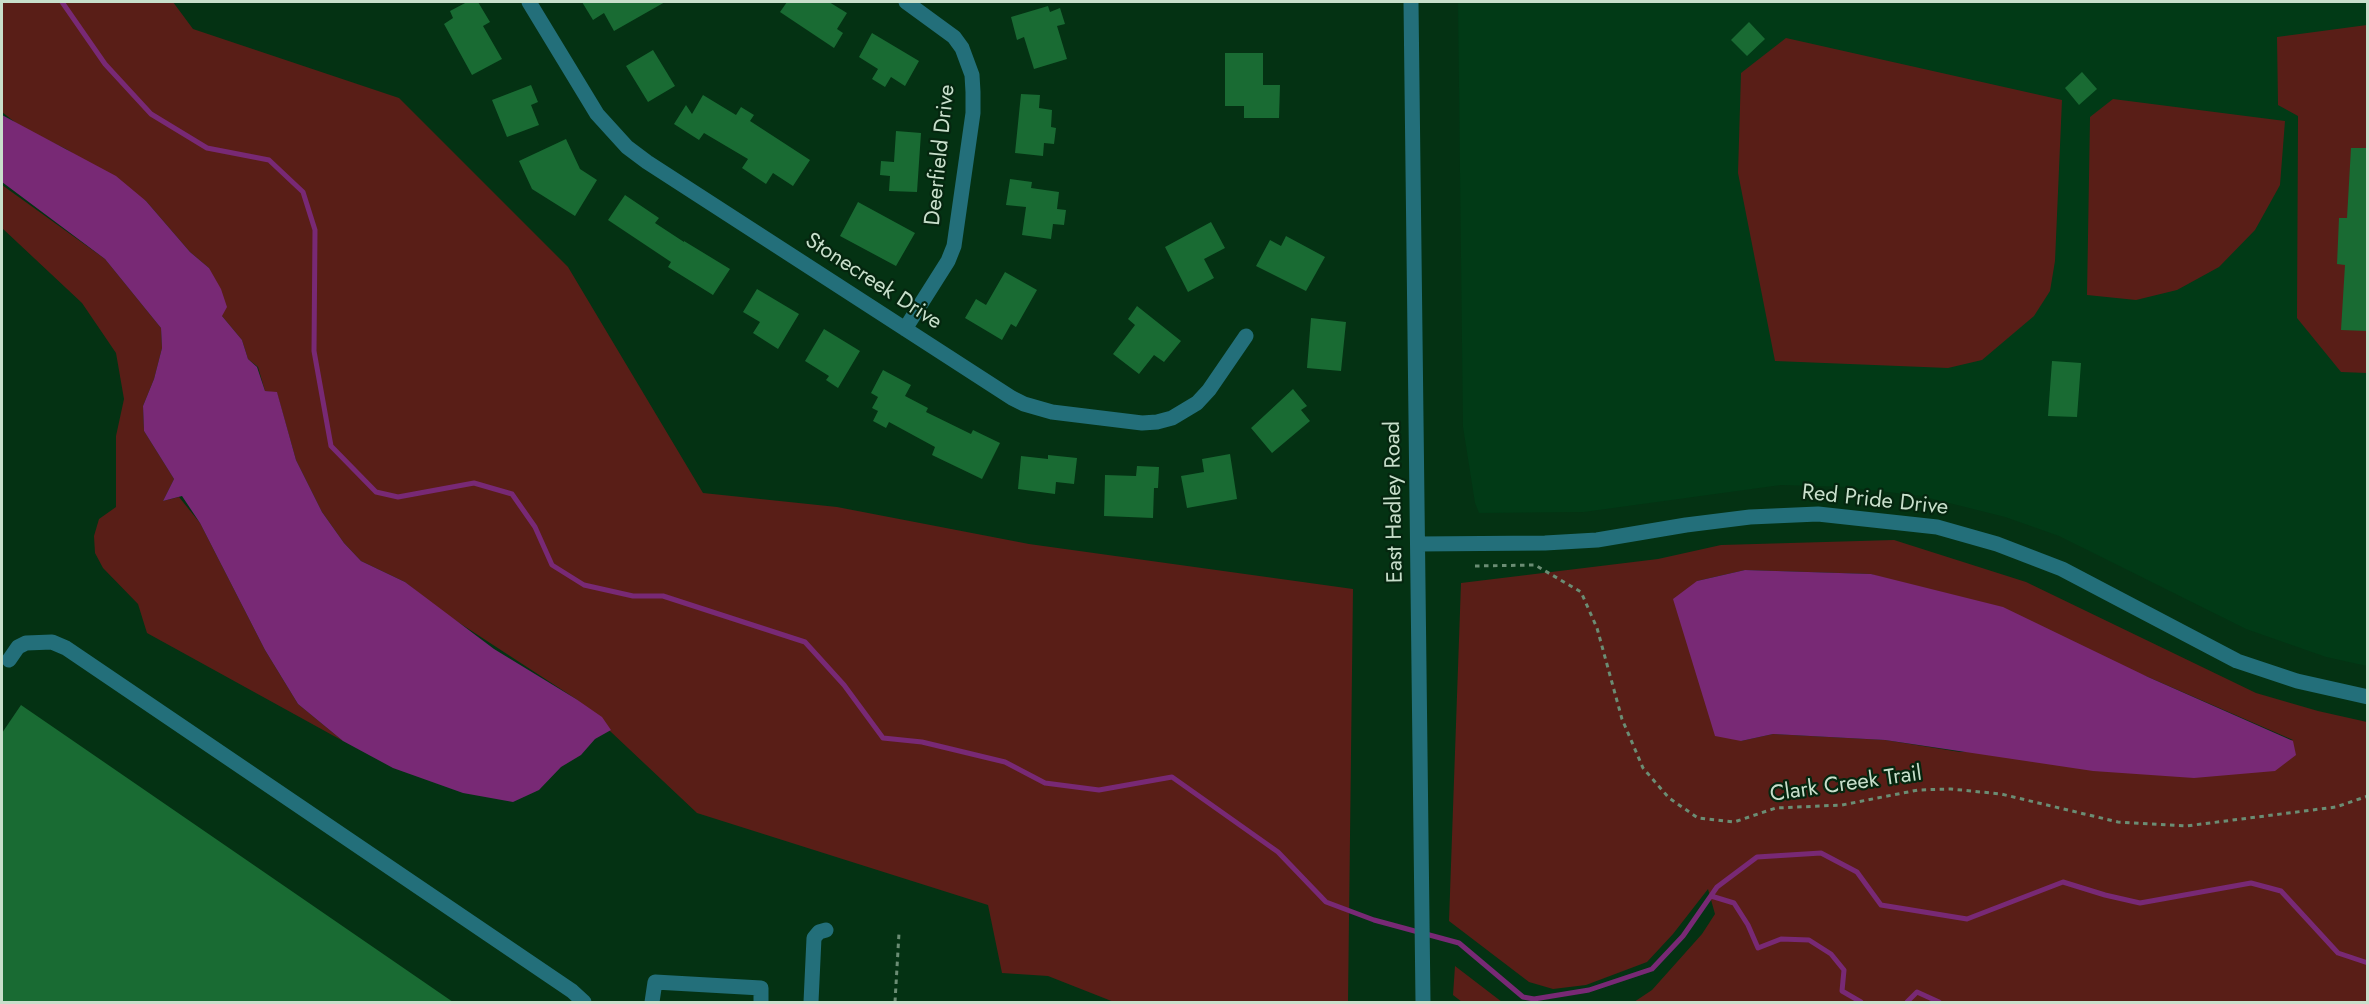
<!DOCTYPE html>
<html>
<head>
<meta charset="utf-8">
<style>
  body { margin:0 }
  #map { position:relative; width:2369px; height:1004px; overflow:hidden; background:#043213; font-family:Jost,sans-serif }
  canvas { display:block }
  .frame { position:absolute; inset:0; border:3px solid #c8dfcb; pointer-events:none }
</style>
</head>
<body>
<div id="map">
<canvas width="2369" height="1004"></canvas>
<div class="frame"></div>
</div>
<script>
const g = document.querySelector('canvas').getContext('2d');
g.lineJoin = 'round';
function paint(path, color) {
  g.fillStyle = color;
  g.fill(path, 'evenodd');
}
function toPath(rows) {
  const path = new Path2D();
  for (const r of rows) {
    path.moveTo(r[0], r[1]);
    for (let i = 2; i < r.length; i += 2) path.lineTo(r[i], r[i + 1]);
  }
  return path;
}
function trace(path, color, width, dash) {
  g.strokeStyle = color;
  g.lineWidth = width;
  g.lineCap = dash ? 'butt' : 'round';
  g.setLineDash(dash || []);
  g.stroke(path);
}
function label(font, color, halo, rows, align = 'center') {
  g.font = font + ' Jost,sans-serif';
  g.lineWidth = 4.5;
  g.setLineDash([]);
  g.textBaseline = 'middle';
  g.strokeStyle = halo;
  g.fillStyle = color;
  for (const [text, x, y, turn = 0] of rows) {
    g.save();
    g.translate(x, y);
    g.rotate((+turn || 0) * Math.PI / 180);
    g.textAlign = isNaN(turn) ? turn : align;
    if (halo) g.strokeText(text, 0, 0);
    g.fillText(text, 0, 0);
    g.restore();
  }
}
const built = toPath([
  [1458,2,2367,2,2367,666,2326,657,2246,629,2059,536,2005,517,1921,496,1845,487,1781,485,1584,512,1479,513,1475,503,1463,427]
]);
const green = toPath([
  [2,2,173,2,193,29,399,98,568,267,703,493,837,507,1029,544,1353,589,1348,1002,1114,1002,1048,976,1002,973,988,905,697,813,576,699,441,611,405,582,361,561,344,543,322,512,296,460,277,393,265,391,258,367,248,359,242,340,222,316,209,268,190,252,146,201,66,149,21,127,2,112],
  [2367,25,2367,373,2341,372,2297,318,2298,116,2278,105,2277,37],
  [1786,38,2062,100,2055,261,2050,291,2034,316,1982,360,1948,368,1775,361,1738,173,1741,73],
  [2113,99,2285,121,2280,185,2255,230,2219,267,2177,290,2136,300,2087,295,2090,117],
  [2,185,105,259,161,328,162,348,154,379,143,406,144,431,174,479,163,501,179,497,200,523,265,650,298,704,343,741,147,633,138,604,103,568,95,553,94,536,99,519,116,507,116,436,124,399,116,353,82,303,2,228],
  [1894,540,2026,582,2256,693,2318,711,2367,722,2367,1002,1634,1002,1652,990,1702,934,1715,914,1708,889,1673,934,1647,962,1586,985,1553,989,1529,982,1449,921,1461,583,1658,559,1721,545],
  [1745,570,1871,574,2148,677,2293,740,1960,752,1885,740,1773,734,1741,741,1697,581],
  [1455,966,1502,1002,1462,1002,1453,995]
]);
const water = toPath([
  [2,115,116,176,146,201,190,252,209,268,221,289,227,307,222,316,242,340,248,359,257,367,265,391,277,392,296,460,322,512,344,543,361,561,405,582,494,649,576,699,602,717,611,730,595,739,581,755,561,767,539,790,513,802,463,793,393,768,343,741,298,704,265,650,200,523,182,496,163,501,174,479,144,431,143,406,154,379,162,348,161,328,105,259,2,182],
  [1745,570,1871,574,2003,607,2148,677,2293,741,2296,755,2275,771,2194,778,2093,771,1885,740,1773,734,1741,741,1715,736,1673,599,1697,581]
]);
const stream = toPath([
  [62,2,105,64,151,114,207,148,269,160,303,192,315,230,314,351,331,446,376,492,398,497,474,483,512,494,535,527,552,565,584,585,633,596,663,596,805,642,844,685,883,738,922,742,1005,762,1045,783,1099,790,1172,777,1278,852,1326,902,1374,920,1459,943,1523,997,1534,999,1589,990,1652,969,1683,936,1717,887,1757,857,1821,853,1857,872,1881,905,1967,919,2063,882,2105,895,2140,903,2251,883,2281,891,2338,953,2368,963],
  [1711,896,1734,903,1748,925,1758,948,1781,939,1809,940,1831,954,1844,970,1842,991,1861,1002],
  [1907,1002,1917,992,1939,1002]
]);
const building = toPath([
  [467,2,478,2,490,22,483,26,502,59,472,75,444,24,453,18,450,11],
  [582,2,665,2,614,31,604,13,593,20],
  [787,2,829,2,847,13,837,29,843,33,834,48,780,12],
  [1048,6,1050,12,1060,8,1065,24,1057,26,1067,59,1034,69,1024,37,1017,40,1011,17],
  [1749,22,1765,39,1747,56,1731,40],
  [872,33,919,61,905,86,891,77,885,87,872,79,878,69,859,57],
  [653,50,675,86,648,102,626,66],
  [1225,53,1263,53,1263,85,1280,85,1279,118,1244,118,1244,106,1225,106],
  [2082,72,2097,89,2079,105,2065,88],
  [531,85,538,102,531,105,539,125,507,137,492,100],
  [1021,94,1040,95,1039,108,1052,110,1051,127,1056,128,1054,144,1044,143,1043,156,1015,153],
  [703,95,736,115,741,107,754,115,750,121,810,160,793,186,773,173,766,184,742,168,748,159,704,133,699,140,674,124,686,105,692,114],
  [896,131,921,133,917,192,889,191,890,176,880,175,881,161,894,162],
  [566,139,580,169,597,180,575,216,532,189,519,161],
  [2351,148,2367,148,2367,331,2341,330,2345,265,2337,264,2339,218,2347,218],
  [1010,179,1032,182,1031,188,1059,192,1057,209,1066,210,1064,225,1053,224,1051,239,1022,235,1026,207,1006,205],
  [625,195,659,218,655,223,684,242,684,241,730,269,713,295,668,267,671,262,608,220],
  [858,202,915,233,896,266,840,236],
  [1211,222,1225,248,1204,259,1214,278,1188,292,1165,247],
  [1286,236,1325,257,1306,291,1256,266,1270,240,1281,246],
  [1005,272,1037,290,1016,327,1011,324,1002,340,965,318,976,299,986,305],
  [757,289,799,314,778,349,753,333,760,322,743,312],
  [1137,306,1181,341,1164,362,1154,355,1139,374,1113,354,1135,325,1128,319],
  [1311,318,1346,322,1341,371,1307,368],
  [824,329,860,351,838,388,826,380,829,376,805,361],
  [2052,361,2081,363,2077,417,2048,416],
  [883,370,911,385,905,396,928,408,926,412,971,434,973,430,1000,443,982,479,932,455,935,447,889,422,886,428,873,421,878,411,872,408,878,397,871,393],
  [1293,389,1307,406,1301,410,1310,421,1272,453,1251,428],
  [1230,454,1237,499,1187,508,1181,476,1204,472,1202,459],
  [1048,455,1077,458,1074,484,1056,482,1055,494,1018,489,1021,456,1048,459],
  [1137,466,1159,467,1158,488,1154,488,1153,518,1104,516,1105,475,1136,476],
  [21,705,453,1002,2,1002,2,733]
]);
const path = toPath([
  [1475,566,1535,565,1581,592,1597,628,1622,719,1643,768,1669,798,1698,818,1734,822,1776,808,1842,805,1918,790,1951,789,2001,794,2118,822,2186,826,2336,807,2368,796],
  [895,1002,899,933]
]);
const minor = toPath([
  [529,2,597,114,627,147,647,162,1012,398,1024,404,1052,412,1142,423,1157,422,1172,418,1197,403,1209,390,1246,336],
  [1411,2,1423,1002],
  [905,329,948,261,954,246,973,113,973,92,972,75,962,48,954,37,906,2],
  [1418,544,1545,543,1597,540,1686,525,1750,517,1818,514,1937,527,1997,544,2062,569,2237,661,2297,681,2368,697],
  [9,660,18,647,26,643,52,642,66,648,572,991,584,1002],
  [652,1002,655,982,761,988,761,1002],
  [811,1002,814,938,819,932,826,930]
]);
const streetNames = [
  ["Deerfield Drive",941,155,-84],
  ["Stonecreek Drive",873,282,33],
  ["Red Pride Drive",1875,501,6],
  ["East Hadley Road",1395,502,-91],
  ["Clark Creek Trail",1846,785,-8]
];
paint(built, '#013a16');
paint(green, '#591e17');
paint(water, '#782975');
trace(stream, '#782975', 5);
paint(building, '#196b33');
trace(path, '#6b8d74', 3, [4.5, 4.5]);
trace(minor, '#236f7a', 15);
label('22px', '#c8dfcb', '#05260f', streetNames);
</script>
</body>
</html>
